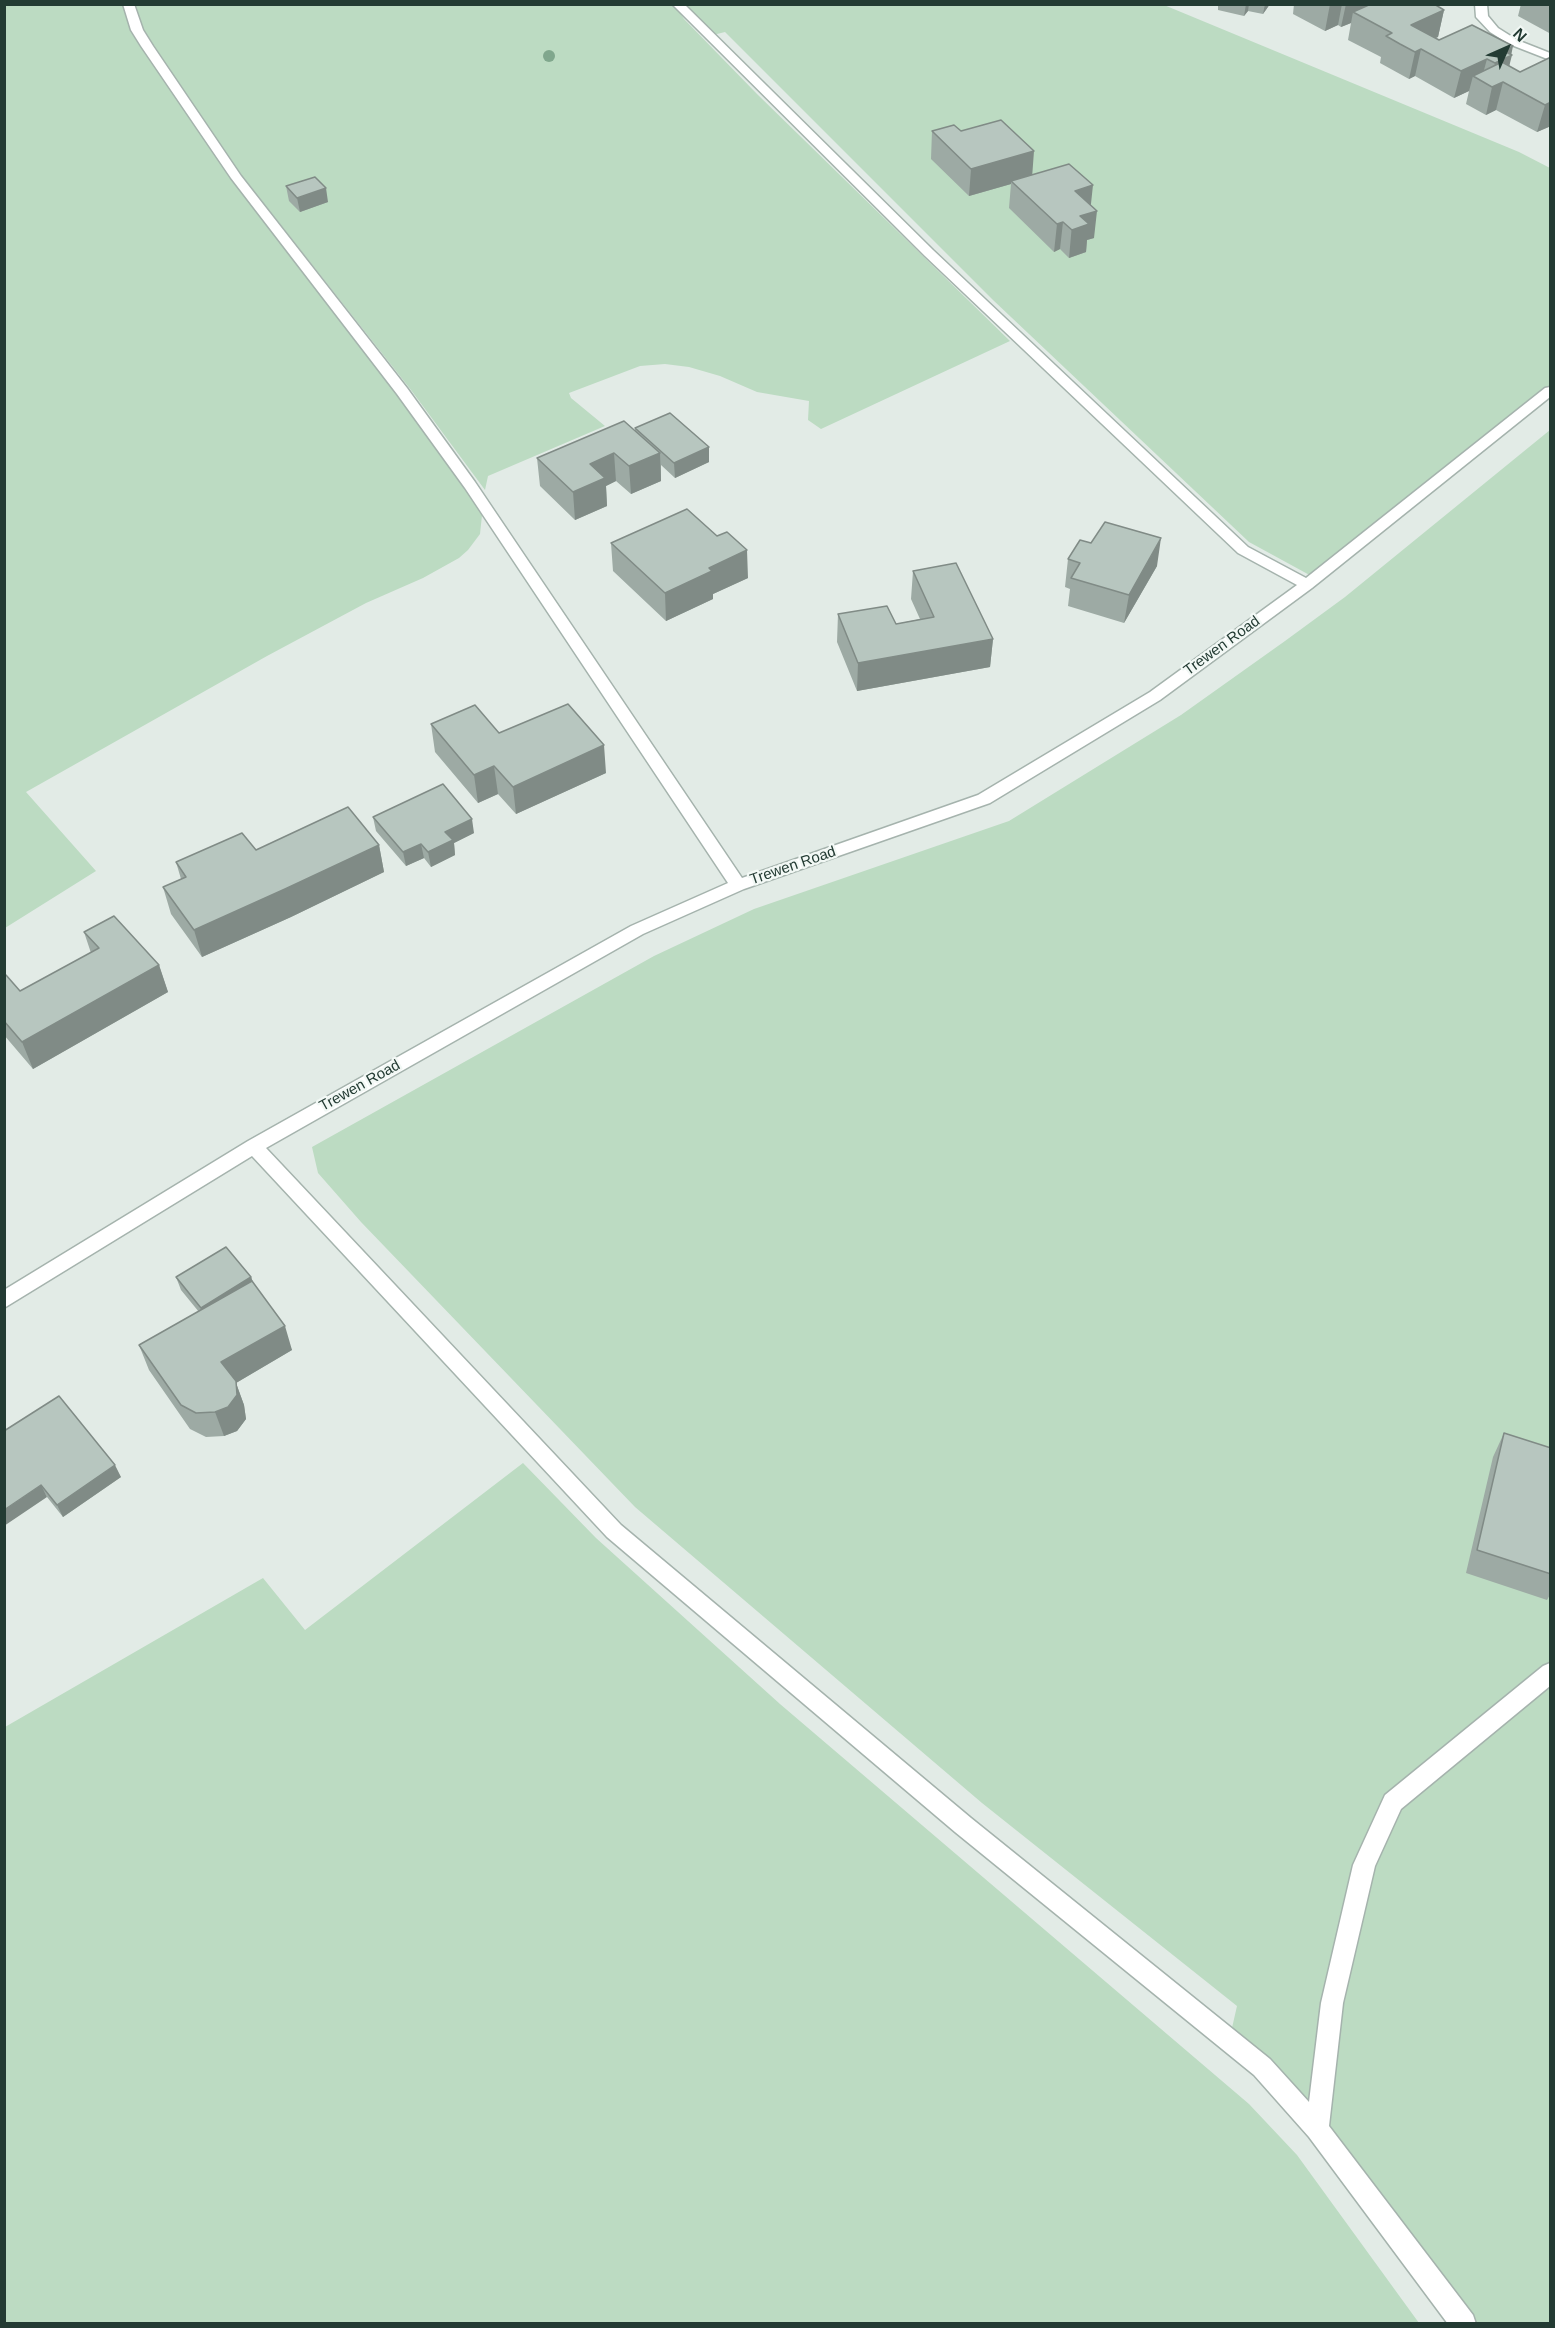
<!DOCTYPE html>
<html>
<head>
<meta charset="utf-8">
<style>
  body { margin:0 }
  #map { position:relative; width:1555px; height:2328px; overflow:hidden; background:#e2ebe6; font-family:Arial,sans-serif }
  canvas { display:block }
  .frame { position:absolute; inset:0; border:6px solid #233b33; pointer-events:none }
  .north { position:absolute; left:1477px; top:18px; width:60px; height:60px; -webkit-text-stroke:4px #f2f8f5; paint-order:stroke; rotate:45deg; font-size:16px; font-weight:700; line-height:24px; text-align:center; color:#233b33 }
  .north::after { content:''; display:block; margin:auto; width:21px; height:27px; background:#233b33; clip-path:polygon(50% 0,100% 100%,50% 72%,0 100%) }
</style>
</head>
<body>
<div id="map">
<canvas width="1555" height="2328"></canvas>
<div class="frame"></div>
<div class="north">N</div>
</div>
<script>
const g = document.querySelector('canvas').getContext('2d');
g.lineJoin = 'round';
function paint(path, color) {
  g.fillStyle = color;
  g.fill(path, 'evenodd');
}
function toPath(rows) {
  const path = new Path2D();
  for (const r of rows) {
    path.moveTo(r[0], r[1]);
    for (let i = 2; i < r.length; i += 2) path.lineTo(r[i], r[i + 1]);
  }
  return path;
}
function trace(path, color, width, dash) {
  g.strokeStyle = color;
  g.lineWidth = width;
  g.lineCap = dash ? 'butt' : 'round';
  g.setLineDash(dash || []);
  g.stroke(path);
}
function label(font, color, halo, rows, align = 'center') {
  g.font = font + ' Arial,sans-serif';
  g.lineWidth = 4.5;
  g.setLineDash([]);
  g.textBaseline = 'middle';
  g.strokeStyle = halo;
  g.fillStyle = color;
  for (const [text, x, y, turn = 0] of rows) {
    g.save();
    g.translate(x, y);
    g.rotate((+turn || 0) * Math.PI / 180);
    g.textAlign = isNaN(turn) ? turn : align;
    if (halo) g.strokeText(text, 0, 0);
    g.fillText(text, 0, 0);
    g.restore();
  }
}
const green = toPath([
  [5,5,128,5,132,20,217,149,483,506,480,534,468,550,459,558,423,578,366,603,267,656,26,792,96,871,5,928],
  [131,5,675,5,684,19,757,94,1010,341,821,429,808,420,809,401,757,392,720,376,689,367,665,364,640,366,569,393,571,398,605,426,488,476,485,490,411,390,220,148,149,46],
  [677,5,1164,5,1519,152,1550,168,1550,391,1315,578,1249,542,993,300,725,32,709,36],
  [1550,430,1550,2323,1464,2323,1317,2129,1229,2041,1237,2006,982,1803,635,1507,361,1222,318,1173,312,1147,654,956,754,909,1009,821,1181,715,1285,641,1345,597],
  [523,1463,596,1538,780,1704,1249,2104,1297,2155,1419,2323,5,2323,5,1727,263,1578,305,1630]
]);
const minor = toPath([
  [123,4,134,4,143,30,153,46,241,176,407,388,475,482,742,878,978,795,1150,692,1297,585,1238,553,925,256,672,4,684,4,933,250,1248,547,1306,578,1545,388,1550,387,1550,397,1312,588,1160,700,990,803,744,889,643,934,266,1148,621,1525,971,1818,1270,2059,1309,2102,1321,2003,1353,1865,1385,1795,1543,1666,1550,1663,1550,1686,1401,1809,1375,1866,1343,2003,1329,2126,1473,2315,1476,2324,1448,2324,1309,2137,1254,2075,955,1832,607,1537,252,1156,4,1308,4,1290,248,1141,631,926,728,883,465,488,397,394,231,178,141,46,131,30,123,4],
  [1475,4,1487,4,1488,16,1498,28,1517,40,1550,53,1550,60,1509,44,1490,32,1476,17,1475,4]
]);
const trees = [
  [549,56]
];
const wall = toPath([
  [1218,4,1270,4,1263,14,1248,11,1244,16,1218,10],
  [1294,4,1434,4,1444,10,1438,37,1435,38,1439,40,1511,55,1509,66,1520,72,1551,57,1551,126,1537,132,1496,110,1486,115,1466,104,1469,91,1454,98,1415,76,1409,79,1380,63,1381,57,1348,40,1351,23,1341,27,1338,25,1325,31,1293,14],
  [1521,4,1551,4,1551,34,1518,16],
  [932,131,961,131,1032,175,1090,205,1094,238,1087,240,1086,252,1069,258,1060,249,1054,252,1009,208,1011,184,969,196,931,159],
  [286,186,328,202,300,212,289,201],
  [635,428,709,462,675,478,661,465,661,481,631,494,616,481,606,486,607,506,575,520,540,486,537,458,635,430],
  [611,543,748,578,713,594,713,599,666,621,613,571],
  [1068,559,1157,566,1124,623,1068,606,1070,589,1065,587],
  [913,571,993,639,990,667,857,691,837,642,838,614,896,624,920,619,911,599],
  [431,724,499,733,606,773,516,814,498,794,478,803,435,752],
  [373,817,474,833,454,843,455,855,431,867,424,858,406,866,376,831],
  [379,845,384,872,291,917,202,957,171,914,163,887,181,879,176,862,256,850],
  [84,932,159,965,168,992,33,1069,4,1035,4,976,20,991,91,953],
  [176,1277,251,1277,253,1282,292,1350,236,1383,244,1405,246,1419,237,1431,224,1436,206,1437,190,1429,149,1370,139,1345,199,1312,181,1290],
  [4,1431,121,1477,63,1517,47,1497],
  [1504,1433,1551,1448,1551,1593,1547,1600,1466,1573,1493,1457]
]);
const shadedWall = toPath([
  [1246,4,1249,4,1248,11,1244,16],
  [1265,4,1270,4,1263,14],
  [1330,4,1342,4,1338,25,1325,31],
  [1346,4,1391,4,1353,12,1351,23,1341,27],
  [1444,10,1438,37,1411,49,1411,25],
  [1513,46,1511,56,1512,55,1505,83,1503,82,1496,110,1486,115,1492,87,1490,86,1495,63,1503,51],
  [1421,49,1415,76,1409,79,1415,52],
  [1487,59,1481,81,1473,76,1469,91,1454,98,1461,71],
  [1551,102,1551,126,1537,132,1545,105],
  [1034,151,1032,178,1011,181,1011,184,969,196,971,169],
  [1093,185,1090,213,1097,211,1094,238,1087,240,1086,252,1069,258,1075,191],
  [326,188,328,202,300,212,297,198],
  [1063,222,1060,249,1054,252,1057,224],
  [709,447,709,462,675,478,674,463],
  [614,453,616,481,606,486,607,506,575,520,573,492,590,464],
  [660,453,661,481,631,494,629,466],
  [1161,538,1157,566,1124,623,1129,595],
  [747,550,748,578,713,594,713,599,666,621,665,593,709,568],
  [993,639,990,667,857,691,858,663],
  [604,745,606,773,516,814,513,787],
  [494,766,498,794,478,803,474,775],
  [472,819,474,833,454,843,455,855,431,867,428,852,445,832],
  [421,844,424,858,406,866,403,852],
  [379,845,384,872,291,917,202,957,194,930],
  [159,965,168,992,33,1069,22,1042],
  [251,1277,256,1290,206,1321,201,1308],
  [285,1326,292,1350,236,1383,244,1405,246,1419,237,1431,224,1436,215,1412,221,1362],
  [115,1465,121,1477,63,1517,57,1505],
  [41,1485,47,1497,4,1526,4,1510]
]);
const building = toPath([
  [1371,4,1434,4,1444,10,1411,25,1439,40,1472,25,1513,46,1503,51,1512,55,1495,63,1487,59,1461,71,1421,49,1415,52,1400,44,1386,36,1392,33,1353,12,1371,4],
  [1551,57,1551,102,1545,105,1503,82,1492,87,1473,76,1502,62,1520,72,1551,57],
  [1001,120,1034,151,971,169,932,131,954,125,961,131,1001,120],
  [1069,164,1093,185,1075,191,1097,211,1080,216,1089,224,1072,230,1063,222,1057,224,1011,181,1069,164],
  [315,177,326,188,297,198,286,186,315,177],
  [670,413,709,447,674,463,635,428,670,413],
  [624,421,660,453,629,466,614,453,590,464,605,478,573,492,537,458,624,421],
  [687,509,717,536,727,532,747,550,709,568,712,571,665,593,611,543,687,509],
  [1105,522,1161,538,1129,595,1071,578,1080,563,1068,559,1080,540,1091,543,1105,522],
  [956,563,993,639,858,663,838,614,887,606,896,624,934,617,913,571,956,563],
  [568,704,604,745,513,787,494,766,474,775,431,724,475,705,499,733,568,704],
  [443,784,472,819,445,832,453,840,428,852,421,844,403,852,373,817,443,784],
  [348,807,379,845,285,889,194,930,163,887,186,877,176,862,242,833,256,850,348,807],
  [114,916,159,965,22,1042,4,1021,4,976,6,975,20,991,99,948,84,932,114,916],
  [226,1247,251,1277,201,1308,176,1277,226,1247],
  [252,1281,285,1326,221,1362,236,1381,237,1395,228,1407,215,1412,196,1413,181,1405,139,1345,252,1281],
  [59,1396,115,1465,57,1505,41,1485,4,1510,4,1431,59,1396],
  [1504,1433,1551,1448,1551,1574,1477,1550,1504,1433]
]);
const streetNames = [
  ["Trewen Road",1222,646,-36],
  ["Trewen Road",793,866,-19],
  ["Trewen Road",360,1086,-29]
];
paint(green, '#bcdbc2');
trace(minor, '#a5b3ad', 3);
paint(minor, '#fff');
g.fillStyle = '#80a78d';
for (const [x, y] of trees) {
  g.beginPath();
  g.arc(x, y, 6, 0, 2 * Math.PI);
  g.fill();
}
paint(wall, '#9daaa4');
paint(shadedWall, '#808b86');
paint(building, '#b7c6bf');
trace(building, '#808b86', 1.5);
label('15px', '#233b33', '#f2f8f5', streetNames);
</script>
</body>
</html>
